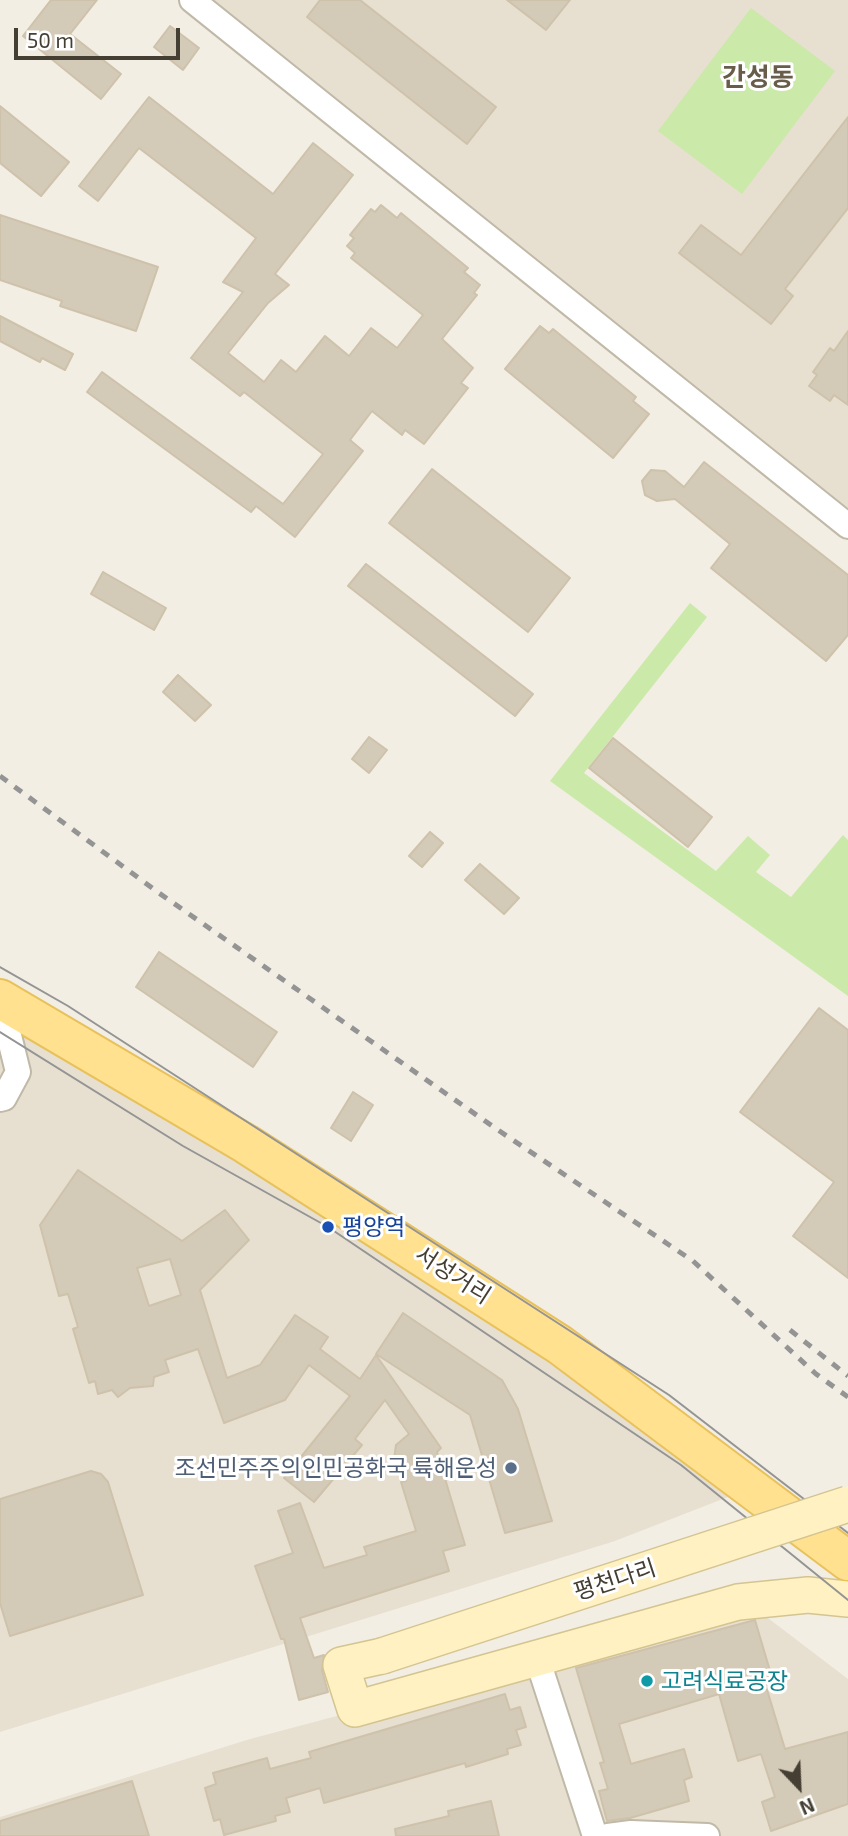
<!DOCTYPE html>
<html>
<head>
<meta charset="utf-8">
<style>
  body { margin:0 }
  #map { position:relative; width:848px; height:1836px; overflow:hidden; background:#f2eee3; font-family:"Exo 2",sans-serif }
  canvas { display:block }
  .north { position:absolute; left:764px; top:1752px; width:70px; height:70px; -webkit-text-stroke:5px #fff; paint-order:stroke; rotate:157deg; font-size:19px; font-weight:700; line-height:28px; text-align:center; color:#443e33 }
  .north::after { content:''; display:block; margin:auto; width:24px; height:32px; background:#443e33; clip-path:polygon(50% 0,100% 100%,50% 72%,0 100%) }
  .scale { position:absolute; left:14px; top:28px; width:166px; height:32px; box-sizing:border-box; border:4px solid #443e33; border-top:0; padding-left:9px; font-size:21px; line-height:24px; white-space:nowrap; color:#443e33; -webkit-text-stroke:5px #fff; paint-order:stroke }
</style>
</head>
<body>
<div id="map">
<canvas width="848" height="1836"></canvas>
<div class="north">N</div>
<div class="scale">50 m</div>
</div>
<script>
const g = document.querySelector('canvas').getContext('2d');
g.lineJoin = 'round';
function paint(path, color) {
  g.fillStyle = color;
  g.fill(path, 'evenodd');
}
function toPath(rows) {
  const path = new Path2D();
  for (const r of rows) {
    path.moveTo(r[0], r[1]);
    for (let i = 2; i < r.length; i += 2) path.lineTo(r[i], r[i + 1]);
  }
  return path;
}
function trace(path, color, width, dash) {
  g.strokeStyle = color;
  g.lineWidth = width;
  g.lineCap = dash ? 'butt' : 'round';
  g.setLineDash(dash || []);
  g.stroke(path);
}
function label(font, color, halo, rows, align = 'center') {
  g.font = font + ' "Exo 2","Noto Sans KR",sans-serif';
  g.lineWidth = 6;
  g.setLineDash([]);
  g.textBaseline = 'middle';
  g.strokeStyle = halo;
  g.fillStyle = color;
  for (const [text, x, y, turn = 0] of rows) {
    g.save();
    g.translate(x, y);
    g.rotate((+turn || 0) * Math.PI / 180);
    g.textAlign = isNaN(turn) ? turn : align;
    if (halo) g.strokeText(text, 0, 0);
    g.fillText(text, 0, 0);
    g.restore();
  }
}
const residential = toPath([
  [210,0,848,0,848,516],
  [0,1016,157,1110,647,1426,733,1495,615,1541,0,1732],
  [729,1612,760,1612,848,1679,848,1836,0,1836,0,1817,250,1739]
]);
const green = toPath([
  [751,8,835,71,742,194,658,131],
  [690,603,707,617,584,773,716,871,748,836,770,855,756,872,791,897,843,835,848,840,848,996,550,781]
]);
const building = toPath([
  [51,0,97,0,70,34,121,74,101,99,23,36,51,0],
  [320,0,360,0,496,107,467,144,307,17,320,0],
  [507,0,570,0,546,30,507,0],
  [170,26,199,48,183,70,154,47,170,26],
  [149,97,273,194,313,143,353,175,275,274,289,285,268,303,228,353,264,382,281,360,296,372,325,336,349,356,371,328,397,348,423,315,351,258,355,253,347,246,354,238,350,235,371,209,375,212,381,205,397,218,401,213,468,268,464,272,480,285,474,293,477,295,442,339,473,368,461,383,468,388,424,444,405,430,402,435,372,411,350,440,363,451,295,537,256,506,251,512,87,392,102,372,283,504,323,454,244,392,240,396,191,358,243,292,223,282,256,238,139,148,98,201,79,186,149,97],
  [0,106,69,162,41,196,0,163,0,106],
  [848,117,848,208,785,289,793,296,771,324,679,253,701,225,741,255,848,117],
  [0,215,158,267,136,331,60,306,62,301,0,280,0,215],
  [0,316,73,354,65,370,42,358,40,362,0,341,0,316],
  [540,326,549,333,553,329,636,397,633,401,649,414,613,458,505,369,540,326],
  [848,331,848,405,834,395,830,401,809,386,817,375,813,372,830,348,834,351,848,331],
  [704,462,848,575,848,635,826,661,711,568,730,544,675,499,657,501,645,495,642,481,651,470,665,471,684,487,704,462],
  [432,469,570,578,528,632,389,523,432,469],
  [366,564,533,694,515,716,348,586,366,564],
  [103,572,166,608,154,630,91,594,103,572],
  [178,675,211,705,195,721,163,692,178,675],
  [369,737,387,750,369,773,352,759,369,737],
  [613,738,712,817,688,847,589,768,613,738],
  [430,832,443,843,422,867,409,856,430,832],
  [480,864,519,898,504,914,465,880,480,864],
  [159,952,277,1032,253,1067,136,987,159,952],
  [819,1008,848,1030,848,1278,793,1236,834,1182,740,1112,819,1008],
  [353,1092,373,1105,351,1141,331,1128,353,1092],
  [78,1170,182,1241,225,1210,249,1240,200,1290,227,1378,260,1365,295,1315,328,1337,320,1349,360,1379,376,1355,441,1448,437,1452,465,1545,443,1551,449,1571,300,1618,314,1658,324,1655,322,1670,328,1692,299,1700,284,1639,281,1639,255,1566,293,1553,278,1511,300,1503,324,1568,367,1555,364,1547,416,1531,401,1482,406,1481,394,1459,396,1445,409,1434,385,1400,355,1439,362,1445,314,1502,284,1478,350,1396,309,1365,285,1400,224,1423,198,1349,165,1360,169,1372,154,1377,153,1386,130,1388,118,1397,112,1390,98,1394,95,1381,89,1383,73,1329,78,1327,68,1294,59,1296,40,1225,78,1170],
  [170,1259,181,1295,149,1306,137,1268,170,1259],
  [403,1313,502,1380,518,1409,552,1521,505,1533,470,1415,376,1354,403,1313],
  [91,1471,101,1474,108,1482,143,1595,10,1636,0,1603,0,1499,91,1471],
  [755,1620,773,1681,765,1683,785,1749,848,1732,848,1804,771,1831,762,1802,775,1797,761,1754,738,1761,719,1694,619,1724,631,1764,684,1749,692,1777,684,1780,689,1801,630,1818,607,1821,599,1791,608,1789,600,1763,604,1762,576,1668,755,1620],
  [505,1694,510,1710,520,1707,526,1727,516,1730,521,1745,507,1749,508,1754,466,1767,465,1763,324,1803,320,1788,286,1798,290,1812,275,1816,276,1821,224,1835,220,1819,214,1821,205,1788,216,1784,213,1773,267,1758,270,1769,311,1758,309,1752,505,1694],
  [132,1781,149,1836,0,1836,0,1821,132,1781],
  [491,1801,499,1836,396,1836,395,1829,449,1816,448,1811,491,1801]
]);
const street = toPath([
  [192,0,848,526],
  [0,999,18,1072,4,1098,0,1099],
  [537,1658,595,1836],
  [608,1836,631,1833,707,1836]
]);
const secondary = toPath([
  [382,1656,341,1665,355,1709,738,1602,808,1595,848,1599]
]);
const primary = toPath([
  [0,999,246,1144,560,1345,848,1561]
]);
const tram = toPath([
  [0,967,68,1006,669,1395,848,1533],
  [0,1032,183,1146,328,1227,681,1465,848,1600]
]);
const rail = toPath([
  [0,776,159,893,498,1130,693,1261,816,1374,848,1397],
  [790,1330,848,1376]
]);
const secondaryBridge = toPath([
  [382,1656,848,1504]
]);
const markers = [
  [328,1227,7,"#1a4fb4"],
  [511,1468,7,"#5c6f8a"],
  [647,1681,7,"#0f9aa8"]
];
const transitNames = [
  ["평양역",342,1227]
];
const streetNames = [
  ["서성거리",453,1275,33],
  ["평천다리",615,1580,-18]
];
const serviceNames = [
  ["조선민주주의인민공화국 륙해운성",497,1468]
];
const cultureNames = [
  ["고려식료공장",661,1681]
];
const quarterNames = [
  ["간성동",758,77]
];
paint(residential, '#e7e0d1');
paint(green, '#cbe9a9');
paint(building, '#d4cab8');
trace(building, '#cfc2ab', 2);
trace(street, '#c1b9a8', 28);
trace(secondary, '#d4c490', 38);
trace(primary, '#e8c15b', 42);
trace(street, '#fff', 24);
trace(secondary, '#fff1c1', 35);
trace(primary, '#ffe190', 38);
trace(tram, '#949494', 2);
trace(rail, '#949494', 5, [9, 9]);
trace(secondaryBridge, '#d4c490', 38, []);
trace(secondaryBridge, '#fff1c1', 35);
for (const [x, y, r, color] of markers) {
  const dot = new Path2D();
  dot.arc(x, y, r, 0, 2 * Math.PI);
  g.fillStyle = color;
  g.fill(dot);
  trace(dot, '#fff', 2.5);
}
label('23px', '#164399', '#fff', transitNames, 'left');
label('23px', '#443e33', '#fff', streetNames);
label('23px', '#4e5e75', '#fff', serviceNames, 'right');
label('23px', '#0d838f', '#fff', cultureNames, 'left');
label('bold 26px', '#685c4a', '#fff', quarterNames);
</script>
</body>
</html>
